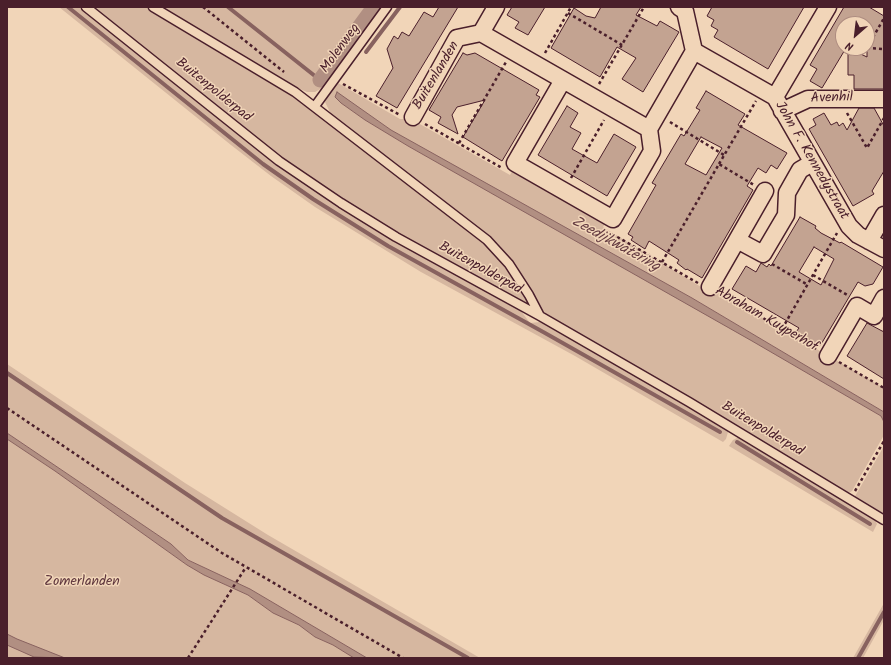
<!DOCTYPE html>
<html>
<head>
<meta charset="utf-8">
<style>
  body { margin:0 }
  #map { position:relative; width:891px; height:665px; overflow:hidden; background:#f1d5b8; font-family:Kalam,sans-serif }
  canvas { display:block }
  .frame { position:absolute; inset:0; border:8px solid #4a1f2b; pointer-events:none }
  .north { position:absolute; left:835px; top:16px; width:40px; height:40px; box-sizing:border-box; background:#f1d5b8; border:1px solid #ae8c80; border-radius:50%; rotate:208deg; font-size:11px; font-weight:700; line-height:16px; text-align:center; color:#4a1f2b }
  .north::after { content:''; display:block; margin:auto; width:14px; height:18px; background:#4a1f2b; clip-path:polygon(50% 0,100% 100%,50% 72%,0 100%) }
</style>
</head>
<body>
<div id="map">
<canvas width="891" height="665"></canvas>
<div class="frame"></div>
<div class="north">N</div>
</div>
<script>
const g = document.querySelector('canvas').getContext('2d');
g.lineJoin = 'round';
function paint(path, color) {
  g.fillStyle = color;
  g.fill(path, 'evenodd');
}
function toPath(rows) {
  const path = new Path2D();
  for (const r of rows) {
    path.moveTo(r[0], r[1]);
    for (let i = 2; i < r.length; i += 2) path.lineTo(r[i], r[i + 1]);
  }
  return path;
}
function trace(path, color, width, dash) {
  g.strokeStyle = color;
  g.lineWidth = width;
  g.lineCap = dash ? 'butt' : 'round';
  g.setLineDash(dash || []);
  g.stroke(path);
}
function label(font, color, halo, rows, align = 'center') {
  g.font = font + ' Kalam,sans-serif';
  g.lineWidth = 3;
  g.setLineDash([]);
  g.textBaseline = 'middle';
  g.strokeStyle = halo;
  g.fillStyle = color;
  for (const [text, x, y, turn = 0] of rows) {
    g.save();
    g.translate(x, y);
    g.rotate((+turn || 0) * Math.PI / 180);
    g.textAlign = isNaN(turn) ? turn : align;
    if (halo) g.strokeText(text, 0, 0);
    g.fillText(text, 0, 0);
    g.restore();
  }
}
const green = toPath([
  [59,7,80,7,271,160,352,215,390,238,521,311,530,323,540,322,548,325,723,425,728,432,726,439,723,442,575,356,421,272,315,207,271,176,231,145],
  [91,7,146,7,307,105,486,245,501,262,529,302,529,305,397,234,316,182,278,155],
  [162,7,384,7,326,86,315,92,307,92,293,86],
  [338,83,400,119,411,119,510,175,513,169,606,222,603,227,706,290,711,288,884,388,884,412,692,298,433,154,391,130,355,105,335,95,341,103,365,120,408,146,713,318,881,416,884,422,884,435,852,491,847,494,549,317,539,306,504,251,497,243,332,116,325,102,330,92],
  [7,364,185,483,268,535,480,658,367,658,250,589,188,560,171,544,7,433],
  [737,438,741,438,875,520,877,524,873,532,729,446,733,440],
  [7,439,55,471,187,565,204,575,248,595,273,613,299,625,315,637,333,645,354,658,7,658],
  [884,446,884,516,854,498],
  [884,603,884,620,863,658,853,658]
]);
const water = toPath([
  [337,92,391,130,692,298,884,412,884,422,881,416,752,341,408,146,365,120,341,103,335,97,337,92],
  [7,433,171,544,188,560,250,589,367,658,354,658,333,645,315,637,299,625,273,613,248,595,204,575,187,565,55,471,7,439,7,433],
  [7,634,17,639,65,658,34,657,7,645,7,634]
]);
const stream = toPath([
  [68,7,263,164,313,199,388,246,545,333,720,432],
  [228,7,325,84],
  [366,52,400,7],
  [7,373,222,518,468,658],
  [737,442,870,524],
  [858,658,884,612]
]);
const canal = toPath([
  [320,80,374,7]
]);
const building = toPath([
  [439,7,458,7,397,108,376,96,393,68,387,49,394,36,398,39,402,32,409,36,424,12,433,17,439,7],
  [512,7,545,7,528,35,515,28,519,22,507,15,512,7],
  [601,7,641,7,636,15,657,26,660,21,679,32,643,92,622,79,636,58,617,47,600,77,551,48,574,8,586,16,595,18,601,7],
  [712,7,804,7,768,69,714,37,718,30,711,26,714,20,707,16,712,7],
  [844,7,869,7,884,16,884,89,854,89,854,75,848,75,848,48,867,57,867,24,843,24,843,48,846,48,822,88,810,81,817,69,810,65,844,7],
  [463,53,467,55,475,53,539,90,536,95,540,97,502,161,463,137,485,100,457,107,452,115,458,134,438,123,441,117,429,110,463,53],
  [706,91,745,114,738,125,787,153,777,169,771,165,766,173,758,168,747,186,753,190,702,278,687,269,686,270,677,263,679,260,649,241,645,249,631,240,633,237,628,234,656,185,652,183,681,134,684,136,700,110,696,108,706,91],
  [701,137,722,148,706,175,685,164,701,137],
  [567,106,578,113,570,127,581,133,572,149,597,163,614,134,636,147,607,196,538,155,567,106],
  [859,108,874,108,884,126,884,171,872,191,874,194,853,206,809,129,816,125,813,119,824,113,831,125,837,122,839,126,843,123,847,130,859,108],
  [800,217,816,226,815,228,821,233,840,243,841,242,883,267,873,284,865,286,858,282,820,346,796,332,799,328,732,289,746,266,756,272,761,263,767,267,769,264,771,266,800,217],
  [814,247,834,259,821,285,799,272,814,247],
  [867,323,884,332,884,379,847,356,867,323]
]);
const path = toPath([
  [203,7,284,72],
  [568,13,622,45],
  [867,48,884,18],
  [867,48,884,49],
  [545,53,571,7],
  [343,84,400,115],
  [599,84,644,7],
  [847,113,867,148,884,118],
  [670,122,724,155],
  [425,124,502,168],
  [459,143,506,62],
  [719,164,756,101],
  [571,178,604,120],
  [612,234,698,283],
  [662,262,719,164,754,185],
  [772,264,808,285],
  [813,275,849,296],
  [722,294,816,349],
  [782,329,837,233],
  [839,362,884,388],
  [7,408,222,553,403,658],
  [855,491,884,441],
  [188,658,246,567]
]);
const lane = toPath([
  [86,7,279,161,341,203,396,237,540,316,689,402,884,520],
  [153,7,295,92,487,240,509,264,529,295,540,316],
  [315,106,387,7]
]);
const street = toPath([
  [679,7,685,11,694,51,775,97,849,226,858,235,884,249],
  [481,33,649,129],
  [563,80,515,163,613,219,652,151,649,129,694,51],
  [775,97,828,7],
  [782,111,808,99,884,99],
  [413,117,457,38,481,33,496,7],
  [737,240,765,191],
  [869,241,884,215],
  [710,287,737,240,763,254,786,215,787,193,800,170,812,163],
  [828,356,857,306,874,316,884,298]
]);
const streetNames = [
  ["Molenweg",341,49,-54],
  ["Buitenlanden",437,76,-59],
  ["Buitenpolderpad",213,91,39],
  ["Avenhil",832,99,-2],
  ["John F. Kennedystraat",811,161,60],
  ["Buitenpolderpad",480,269,29],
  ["Abraham Kuyperhof",766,320,30],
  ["Buitenpolderpad",762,430,31]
];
const parkNames = [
  ["Zomerlanden",82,583]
];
const waterNames = [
  ["Zeedijkwatering",615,245,29]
];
paint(green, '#d6b7a0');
paint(water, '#b18f82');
trace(water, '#88625f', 1);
trace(stream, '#88625f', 4);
trace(canal, '#b18f82', 15);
paint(building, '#c3a391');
trace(building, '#4a1f2b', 1);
trace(lane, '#4a1f2b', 11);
trace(street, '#4a1f2b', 19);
trace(path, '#4a1f2b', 2.5, [3, 3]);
trace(lane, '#f1d5b8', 8);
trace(street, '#f1d5b8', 16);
label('14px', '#4a1f2b', '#f1d5b8', streetNames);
label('14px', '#5f363d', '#f1d5b8', parkNames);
label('italic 15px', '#643b41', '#f1d5b8', waterNames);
</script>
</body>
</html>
